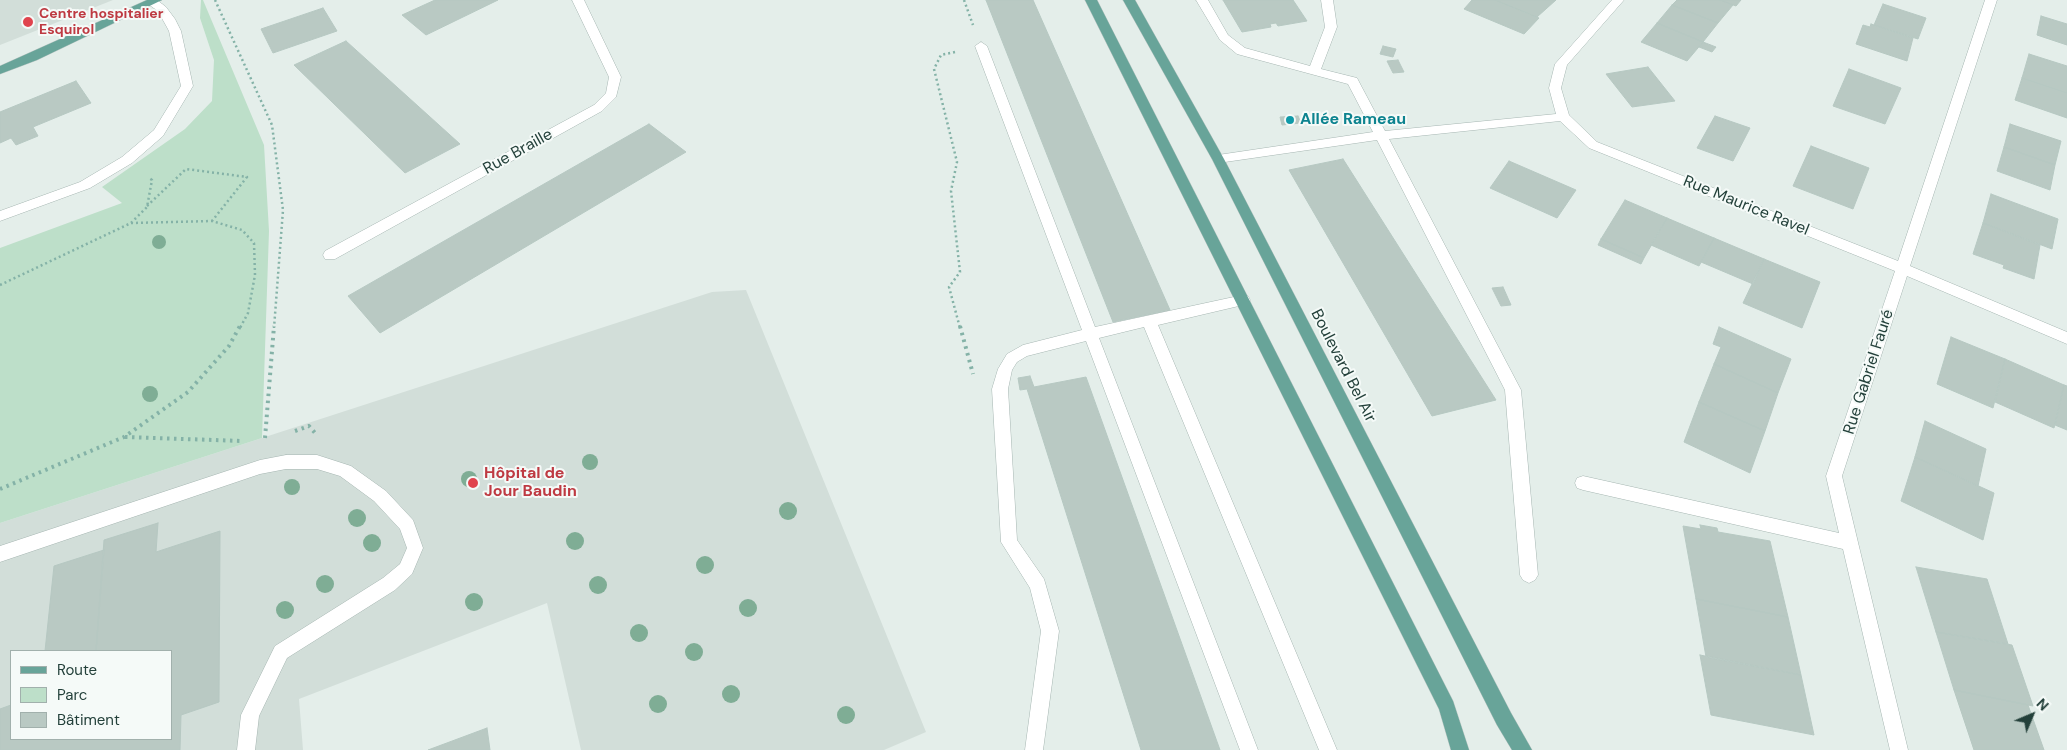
<!DOCTYPE html>
<html>
<head>
<meta charset="utf-8">
<style>
  body { margin:0 }
  #map { position:relative; width:2067px; height:750px; overflow:hidden; background:#e4eeea; font-family:"DM Sans",sans-serif }
  canvas { display:block }
  .legend { position:absolute; left:10px; top:650px; width:162px; height:90px; box-sizing:border-box; background:#f5faf8; border:1px solid #a1b0ac; margin:0; padding:6px 9px; list-style:none; font-size:15px; color:#23403a }
  .legend li { display:flex; align-items:center; gap:10px; height:25px }
  .legend b { width:25px; border:1px solid #a1b0ac }
  .north { position:absolute; left:2007px; top:690px; width:50px; height:50px; -webkit-text-stroke:4px #f5faf8; paint-order:stroke; rotate:45deg; font-size:14px; font-weight:700; line-height:20px; text-align:center; color:#23403a }
  .north::after { content:''; display:block; margin:auto; width:18px; height:22px; background:#23403a; clip-path:polygon(50% 0,100% 100%,50% 72%,0 100%) }
</style>
</head>
<body>
<div id="map">
<canvas width="2067" height="750"></canvas>
<ul class="legend">
<li><b style="height:6px;background:#68a499"></b>Route</li>
<li><b style="height:14px;background:#bddfc9"></b>Parc</li>
<li><b style="height:14px;background:#b9c9c3"></b>Bâtiment</li>
</ul>
<div class="north">N</div>
</div>
<script>
const g = document.querySelector('canvas').getContext('2d');
g.lineJoin = 'round';
function paint(path, color) {
  g.fillStyle = color;
  g.fill(path, 'evenodd');
}
function toPath(rows) {
  const path = new Path2D();
  for (const r of rows) {
    path.moveTo(r[0], r[1]);
    for (let i = 2; i < r.length; i += 2) path.lineTo(r[i], r[i + 1]);
  }
  return path;
}
function trace(path, color, width, dash) {
  g.strokeStyle = color;
  g.lineWidth = width;
  g.lineCap = dash ? 'butt' : 'round';
  g.setLineDash(dash || []);
  g.stroke(path);
}
function label(font, color, halo, rows, align = 'center') {
  g.font = font + ' "DM Sans",sans-serif';
  g.lineWidth = 4;
  g.setLineDash([]);
  g.textBaseline = 'middle';
  g.strokeStyle = halo;
  g.fillStyle = color;
  for (const [text, x, y, turn = 0] of rows) {
    g.save();
    g.translate(x, y);
    g.rotate((+turn || 0) * Math.PI / 180);
    g.textAlign = isNaN(turn) ? turn : align;
    if (halo) g.strokeText(text, 0, 0);
    g.fillText(text, 0, 0);
    g.restore();
  }
}
const built = toPath([
  [0,0,113,0,0,45],
  [746,290,926,732,884,750,581,750,547,603,299,699,303,750,0,750,0,523,712,292],
  [11,651,171,651,171,739,11,739]
]);
const green = toPath([
  [201,0,203,0,264,145,269,231,262,438,0,523,0,248,122,203,102,187,185,129,212,101,214,60,200,18]
]);
const building = toPath([
  [435,0,498,0,426,35,402,15,435,0],
  [986,0,1033,0,1170,310,1113,322,986,0],
  [1223,0,1293,0,1307,21,1278,26,1276,23,1270,24,1271,27,1242,32,1223,0],
  [1472,0,1495,0,1539,18,1524,34,1464,9,1472,0],
  [1495,0,1556,0,1537,17,1495,0],
  [1677,0,1720,0,1733,5,1718,23,1672,5,1677,0],
  [1720,0,1741,0,1736,6,1720,0],
  [1883,4,1926,18,1918,39,1874,25,1883,4],
  [1672,5,1718,23,1703,42,1657,23,1672,5],
  [323,8,337,31,273,53,261,29,323,8],
  [2041,16,2067,24,2067,45,2037,35,2041,16],
  [1657,23,1703,42,1687,61,1641,42,1657,23],
  [1871,24,1913,38,1907,61,1856,44,1863,25,1870,27,1871,24],
  [346,41,460,144,405,173,294,65,346,41],
  [1703,42,1716,47,1712,52,1699,47,1703,42],
  [1383,46,1396,49,1393,57,1380,54,1383,46],
  [2029,54,2067,66,2067,93,2022,78,2029,54],
  [1398,60,1404,72,1393,73,1387,61,1398,60],
  [1648,67,1675,101,1632,107,1606,74,1648,67],
  [1849,69,1901,88,1885,124,1833,106,1849,69],
  [2022,78,2067,93,2067,118,2015,100,2022,78],
  [76,81,91,103,33,127,38,136,16,145,11,138,0,143,0,112,76,81],
  [1298,116,1301,123,1282,125,1280,117,1298,116],
  [1715,116,1750,128,1733,161,1697,148,1715,116],
  [649,124,686,152,380,333,348,296,649,124],
  [2010,124,2061,141,2055,165,2004,147,2010,124],
  [1811,146,1869,168,1853,209,1793,186,1811,146],
  [2004,147,2055,165,2050,190,1997,171,2004,147],
  [1343,159,1496,400,1432,416,1289,170,1343,159],
  [1509,161,1576,190,1557,218,1490,188,1509,161],
  [1991,194,2058,219,2052,249,1983,223,1991,194],
  [1625,200,1667,218,1644,258,1601,239,1625,200],
  [1667,218,1714,238,1699,266,1651,245,1667,218],
  [1983,223,2040,245,2034,279,2003,268,2004,265,1973,254,1983,223],
  [1714,238,1764,259,1753,284,1701,262,1714,238],
  [1601,239,1644,258,1641,264,1598,245,1601,239],
  [1764,259,1820,282,1802,328,1743,303,1764,259],
  [1503,287,1511,305,1501,306,1492,288,1503,287],
  [1719,327,1791,359,1778,393,1714,364,1721,347,1713,344,1719,327],
  [1951,337,2005,359,1993,408,1937,384,1951,337],
  [2005,359,2064,385,2054,428,1995,402,2005,359],
  [1714,364,1778,393,1765,431,1699,402,1714,364],
  [1030,376,1034,387,1086,377,1220,750,1141,750,1027,389,1020,390,1018,378,1030,376],
  [2064,385,2067,386,2067,430,2055,425,2064,385],
  [1699,402,1765,431,1750,473,1684,442,1699,402],
  [1925,421,1986,449,1978,486,1915,457,1925,421],
  [1915,457,1994,493,1983,540,1901,501,1915,457],
  [158,523,156,552,220,531,219,702,181,715,180,750,0,750,0,709,11,705,11,739,171,739,171,651,96,651,104,540,158,523],
  [1700,525,1717,528,1718,532,1770,541,1788,617,1696,599,1683,526,1701,529,1700,525],
  [104,550,96,651,45,651,54,566,104,550],
  [1916,567,1987,579,2008,644,1936,632,1916,567],
  [1696,599,1788,617,1801,675,1706,657,1696,599],
  [1936,632,2012,645,2033,706,1954,690,1936,632],
  [1700,655,1801,675,1814,735,1711,715,1700,655],
  [1954,690,2028,705,2044,750,1974,750,1954,690],
  [487,728,490,750,428,750,487,728]
]);
const pathFar1 = toPath([
  [215,0,272,125,283,210,274,328],
  [964,0,973,25],
  [955,52,941,55,934,69,957,162,951,191,960,272,949,287,960,328],
  [147,206,186,169,247,177,212,221],
  [131,223,212,221,242,230,254,243,255,275,248,313,240,328],
  [0,285,131,223,147,207,152,180,149,178]
]);
const path = toPath([
  [960,326,973,374],
  [295,431,309,426,315,433],
  [125,437,243,441],
  [265,438,274,326],
  [0,489,124,437,188,392,229,346,240,326]
]);
const minor = toPath([
  [148,0,157,0,166,7,175,19,181,31,193,86,163,136,132,163,90,188,0,221,0,211,80,182,122,157,154,130,181,86,169,31,158,11,148,4,148,0],
  [572,0,584,0,621,77,616,97,602,111,335,259,325,259,323,255,325,251,594,105,606,93,609,77,572,0],
  [1196,0,1208,0,1228,35,1245,48,1310,66,1325,27,1321,0,1333,0,1337,27,1321,69,1357,78,1385,131,1556,114,1549,88,1555,64,1612,0,1624,0,1567,65,1561,88,1569,115,1597,142,1898,261,1985,0,1997,0,1910,266,2067,332,2067,344,1907,276,1842,476,1908,750,1890,750,1843,549,1583,490,1577,488,1575,483,1577,478,1583,476,1839,533,1826,476,1895,271,1589,148,1560,121,1389,139,1521,390,1538,575,1535,580,1529,583,1523,580,1520,575,1505,390,1377,140,1218,163,1212,159,1218,155,1373,132,1348,84,1237,54,1220,40,1196,0],
  [981,42,987,46,1095,327,1243,295,1248,296,1250,300,1248,304,1243,305,1158,325,1337,750,1319,750,1144,327,1099,338,1258,750,1240,750,1086,341,1027,356,1017,362,1012,370,1008,389,1017,540,1044,579,1059,631,1043,750,1025,750,1041,631,1030,588,1001,542,992,389,998,369,1007,354,1023,345,1082,330,975,46,981,42],
  [286,455,317,455,351,466,386,491,413,520,423,548,412,574,395,590,287,658,259,716,255,750,237,750,241,715,275,646,383,578,400,564,407,548,400,529,374,501,340,476,317,469,286,469,260,474,0,562,0,546,260,460,286,455]
]);
const major = toPath([
  [147,0,162,0,37,60,0,74,0,66,147,0],
  [1085,0,1097,0,1453,701,1469,750,1451,750,1439,709,1085,0],
  [1123,0,1135,0,1224,159,1511,713,1532,750,1512,750,1497,725,1212,159,1123,0]
]);
const trees = [
  [159,242,7],
  [150,394,8],
  [590,462,8],
  [469,479,8],
  [292,487,8],
  [788,511,9],
  [357,518,9],
  [575,541,9],
  [372,543,9],
  [705,565,9],
  [325,584,9],
  [598,585,9],
  [474,602,9],
  [748,608,9],
  [285,610,9],
  [639,633,9],
  [694,652,9],
  [731,694,9],
  [658,704,9],
  [846,715,9]
];
const markers = [
  [28,22,6,"#e0444e"],
  [1290,120,5,"#0f9aa8"],
  [473,483,6,"#e0444e"]
];
const farHealthnames = [
  ["Centre hospitalier",39,14],
  ["Esquirol",39,30]
];
const cultureNames = [
  ["Allée Rameau",1300,120]
];
const streetNames = [
  ["Rue Braille",518,152,-29],
  ["Rue Maurice Ravel",1746,206,22],
  ["Boulevard Bel Air",1343,366,63],
  ["Rue Gabriel Fauré",1869,372,-72]
];
const healthNames = [
  ["Hôpital de",484,474],
  ["Jour Baudin",484,492]
];
paint(built, '#d2ded9');
paint(green, '#bddfc9');
paint(building, '#b9c9c3');
trace(building, '#b6c8c2', 1);
trace(minor, '#a6b6b2', 1);
trace(major, '#c1cac8', 1);
trace(pathFar1, '#84b2a7', 2.5, [2, 3]);
trace(path, '#84b2a7', 4, [2.5, 4.5]);
paint(minor, '#fff');
paint(major, '#68a499');
g.fillStyle = '#7fad95';
for (const [x, y, r] of trees) {
  g.beginPath();
  g.arc(x, y, r, 0, 2 * Math.PI);
  g.fill();
}
for (const [x, y, r, color] of markers) {
  const dot = new Path2D();
  dot.arc(x, y, r, 0, 2 * Math.PI);
  g.fillStyle = color;
  g.fill(dot);
  trace(dot, '#f5faf8', 2);
}
label('bold 14px', '#be3a42', '#f5faf8', farHealthnames, 'left');
label('bold 16px', '#0d838f', '#f5faf8', cultureNames, 'left');
label('16px', '#23403a', '#f5faf8', streetNames);
label('bold 16px', '#be3a42', '#f5faf8', healthNames, 'left');
</script>
</body>
</html>
